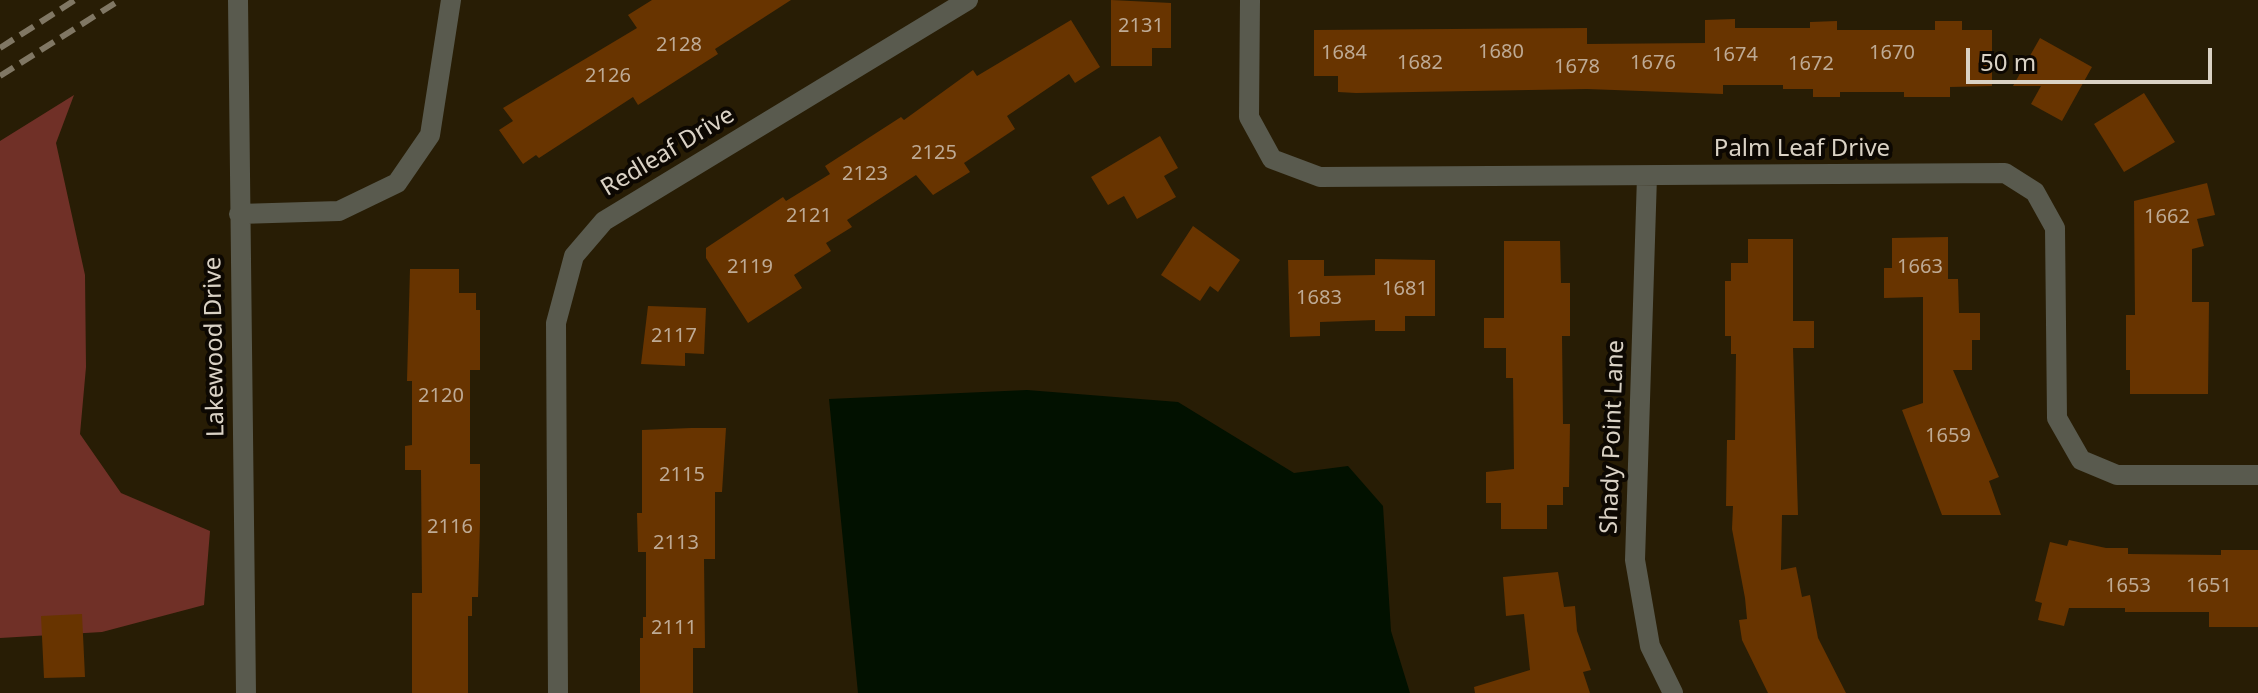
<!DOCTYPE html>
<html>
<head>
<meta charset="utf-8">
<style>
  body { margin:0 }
  #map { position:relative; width:2258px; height:693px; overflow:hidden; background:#281d05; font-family:"Noto Sans",sans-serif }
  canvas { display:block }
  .scale { position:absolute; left:1966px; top:48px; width:246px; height:36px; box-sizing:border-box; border:4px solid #dad2c5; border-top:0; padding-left:10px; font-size:24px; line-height:28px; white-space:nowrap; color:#dad2c5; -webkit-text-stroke:6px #0d0802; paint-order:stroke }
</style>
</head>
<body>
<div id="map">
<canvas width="2258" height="693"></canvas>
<div class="scale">50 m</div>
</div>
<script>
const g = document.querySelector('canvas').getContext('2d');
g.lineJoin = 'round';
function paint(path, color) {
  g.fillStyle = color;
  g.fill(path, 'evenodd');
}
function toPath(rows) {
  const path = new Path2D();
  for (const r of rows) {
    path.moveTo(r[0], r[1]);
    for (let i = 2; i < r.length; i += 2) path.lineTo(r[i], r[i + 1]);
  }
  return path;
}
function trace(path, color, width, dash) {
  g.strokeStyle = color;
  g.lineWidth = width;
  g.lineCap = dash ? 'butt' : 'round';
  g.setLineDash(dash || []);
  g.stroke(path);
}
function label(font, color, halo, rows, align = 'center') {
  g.font = font + ' "Noto Sans",sans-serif';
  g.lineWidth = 8;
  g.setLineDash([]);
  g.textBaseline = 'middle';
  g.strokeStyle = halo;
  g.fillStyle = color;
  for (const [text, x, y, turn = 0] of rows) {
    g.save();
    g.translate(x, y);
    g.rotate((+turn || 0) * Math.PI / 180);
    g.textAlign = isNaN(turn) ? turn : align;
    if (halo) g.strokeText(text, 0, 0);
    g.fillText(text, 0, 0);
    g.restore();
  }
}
const green = toPath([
  [74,95,56,143,85,275,86,367,80,434,121,493,210,531,204,605,102,632,0,638,0,141]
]);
const water = toPath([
  [1027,390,1178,402,1294,473,1348,466,1383,506,1391,631,1410,693,858,693,829,399]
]);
const building = toPath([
  [652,0,791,0,715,49,718,54,638,105,633,97,539,158,536,155,523,164,499,130,513,121,503,108,637,28,628,15],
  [1111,0,1171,3,1171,48,1152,48,1152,66,1111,66],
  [1735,19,1735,28,1810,28,1810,22,1837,21,1837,30,1935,30,1935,21,1962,21,1962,30,1992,30,1992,86,1950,87,1950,97,1904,97,1904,92,1840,92,1840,97,1813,97,1813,89,1783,89,1783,85,1723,85,1723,94,1587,89,1356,93,1338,92,1338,76,1314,76,1314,30,1587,28,1587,44,1705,43,1705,20],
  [1071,20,1100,67,1075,83,1069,74,1007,116,1015,129,964,163,970,172,933,195,916,175,847,220,852,227,826,243,831,251,794,275,802,288,748,323,706,258,706,248,783,197,786,201,830,174,825,166,901,117,904,120,973,70,977,76],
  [2040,38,2092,67,2062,121,2031,104,2041,86,2013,86],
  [2144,93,2175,142,2124,172,2094,124],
  [1160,136,1178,168,1164,176,1176,197,1137,219,1124,196,1108,205,1091,177],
  [2207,183,2215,215,2197,219,2204,246,2192,249,2192,302,2209,302,2208,394,2130,394,2130,370,2126,370,2126,315,2135,315,2134,201],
  [1193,226,1240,260,1218,292,1210,286,1200,301,1161,275],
  [1948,237,1948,279,1958,279,1959,313,1980,313,1980,340,1972,340,1972,370,1953,370,1999,477,1989,481,2001,515,1942,515,1902,410,1923,403,1923,297,1884,298,1884,268,1892,268,1892,238],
  [1748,239,1793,239,1793,321,1814,321,1814,348,1793,348,1798,515,1782,515,1781,570,1796,567,1802,597,1810,595,1818,638,1846,693,1768,693,1742,640,1739,620,1747,619,1745,598,1732,529,1733,506,1726,506,1727,440,1735,440,1736,354,1731,354,1731,336,1725,336,1725,281,1731,281,1731,263,1748,263],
  [1504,241,1560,241,1561,283,1570,283,1570,336,1562,336,1563,424,1570,424,1569,487,1563,487,1563,505,1547,505,1547,529,1501,529,1501,503,1486,503,1486,472,1514,469,1513,378,1506,378,1506,348,1484,348,1484,318,1504,318],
  [1375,259,1435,260,1435,316,1405,316,1405,331,1375,331,1375,320,1320,322,1320,336,1290,337,1288,260,1324,260,1324,276,1375,275],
  [410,269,459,269,459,293,476,293,476,310,480,310,480,370,470,370,470,464,480,464,480,523,478,597,472,597,472,616,468,616,468,693,412,693,412,593,422,593,421,470,405,470,405,446,412,445,412,381,407,381],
  [648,306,706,308,704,354,685,353,685,366,641,364],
  [691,428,726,428,722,492,715,492,715,559,704,559,705,648,693,648,693,693,640,693,640,638,643,638,643,617,646,617,646,552,638,552,637,513,642,513,642,430],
  [2069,540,2106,548,2128,548,2128,554,2221,555,2221,550,2258,550,2258,627,2209,627,2209,612,2125,612,2125,608,2069,608,2064,626,2038,620,2042,603,2035,601,2050,542,2067,546],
  [1558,572,1564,607,1575,606,1577,631,1591,670,1583,672,1590,693,1475,693,1474,687,1530,670,1524,614,1506,616,1503,577],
  [82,614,85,677,44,678,41,616]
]);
const minor = toPath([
  [238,0,246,693],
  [1250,0,1249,117,1272,159,1320,177,2005,173,2035,192,2055,228,2057,418,2081,460,2117,475,2258,475],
  [1647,176,1635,560,1650,646,1673,693],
  [239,214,339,211,397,183,430,135,451,0],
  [558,693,556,323,574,256,604,221,968,0]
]);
const rail = toPath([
  [0,48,75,0],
  [0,76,120,0]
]);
const numberNames = [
  ["2131",1141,26],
  ["2128",679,45],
  ["1680",1501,52],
  ["1684",1344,53],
  ["1670",1892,53],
  ["1674",1735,55],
  ["1682",1420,63],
  ["1676",1653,63],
  ["1672",1811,64],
  ["1678",1577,67],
  ["2126",608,76],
  ["2125",934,153],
  ["2123",865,174],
  ["2121",809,216],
  ["1662",2167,217],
  ["2119",750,267],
  ["1663",1920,267],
  ["1681",1405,289],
  ["1683",1319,298],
  ["2117",674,336],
  ["2120",441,396],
  ["1659",1948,436],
  ["2115",682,475],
  ["2116",450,527],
  ["2113",676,543],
  ["1653",2128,586],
  ["1651",2209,586],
  ["2111",674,628]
];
const streetNames = [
  ["Palm Leaf Drive",1802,149],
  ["Redleaf Drive",668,152,-31],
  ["Lakewood Drive",215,347,-91],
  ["Shady Point Lane",1613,437,-88]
];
paint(green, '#703027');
paint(water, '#021100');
paint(building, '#683400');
trace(minor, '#595a4e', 20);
trace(rail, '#807764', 6, [16, 8]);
label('20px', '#beaa94', null, numberNames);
label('24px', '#dad2c5', '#0d0802', streetNames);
</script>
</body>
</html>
